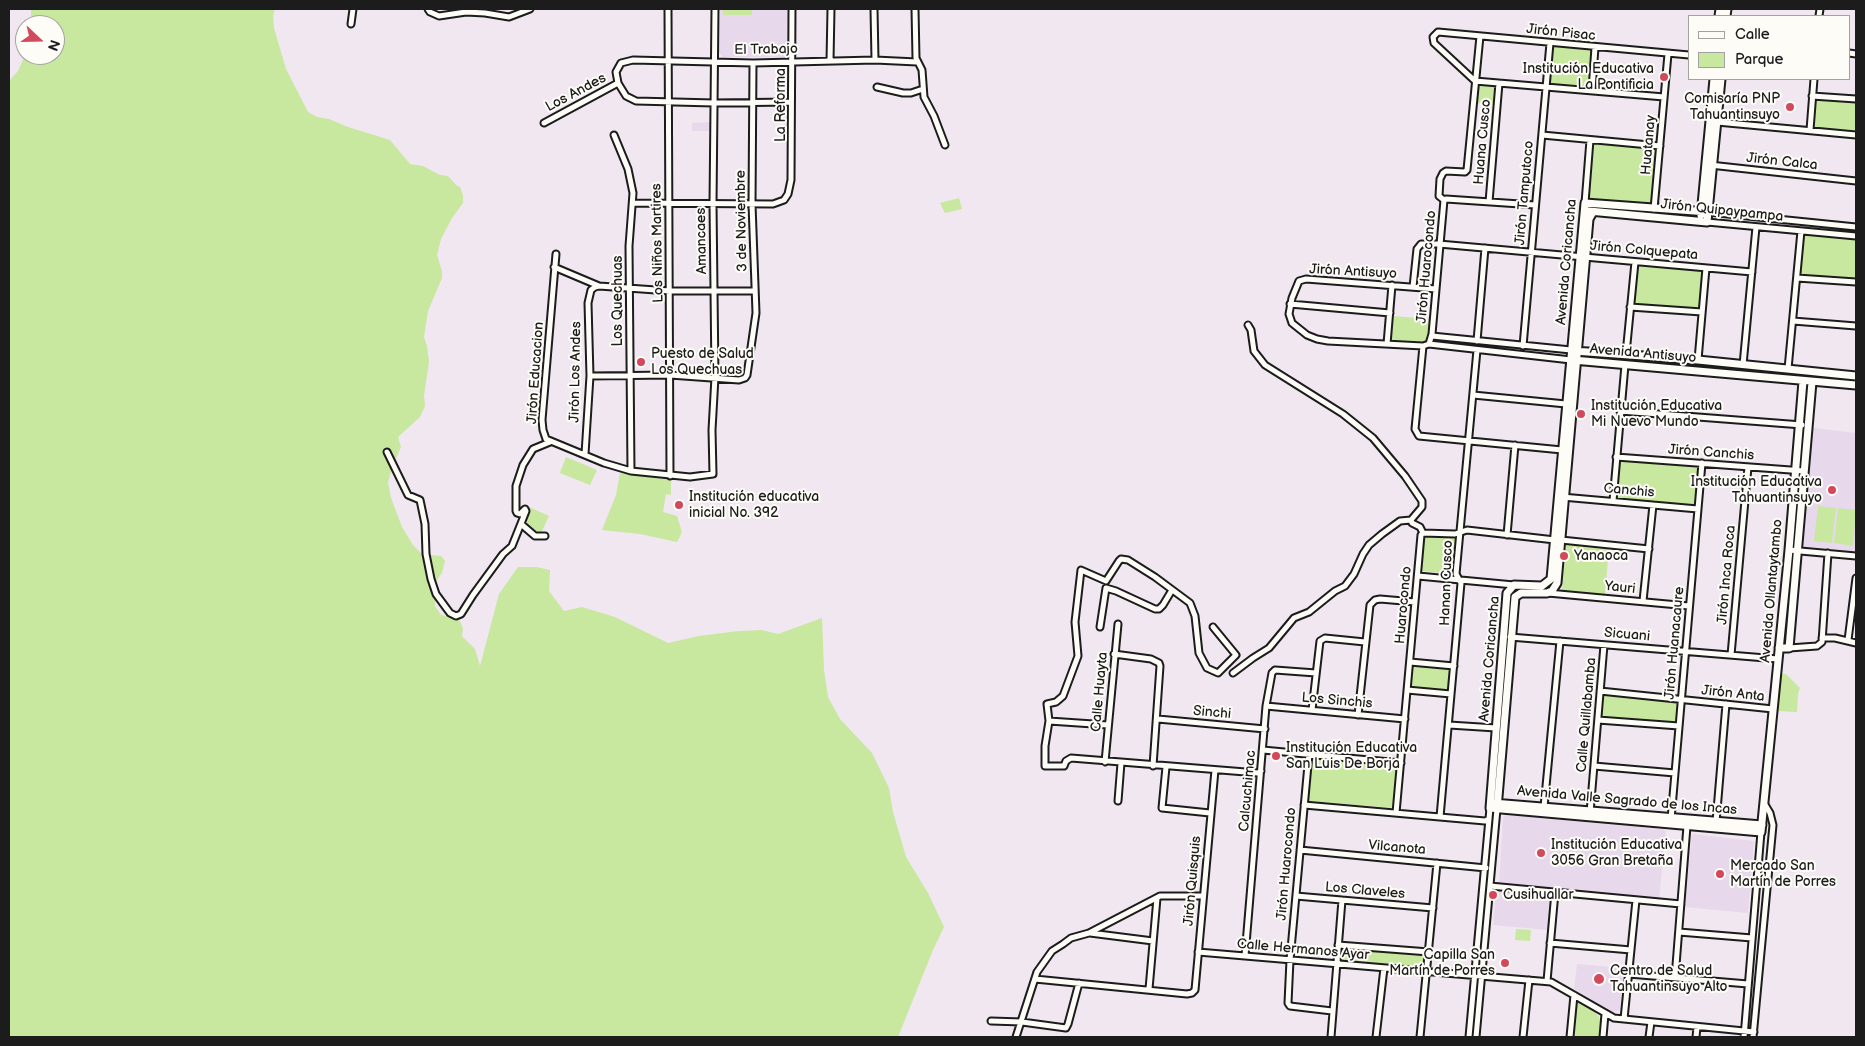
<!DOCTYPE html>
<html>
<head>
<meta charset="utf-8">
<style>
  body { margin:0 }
  #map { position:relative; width:1865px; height:1046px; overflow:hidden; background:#f0e7f0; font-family:"Balsamiq Sans",sans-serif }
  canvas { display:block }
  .frame { position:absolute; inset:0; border:10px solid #1c1c1c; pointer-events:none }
  .legend { position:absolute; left:1688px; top:15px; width:162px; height:65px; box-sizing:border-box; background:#fdfcf7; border:1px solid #a3a29f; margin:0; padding:6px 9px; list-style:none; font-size:15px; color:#1c1c1c }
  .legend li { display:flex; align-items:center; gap:10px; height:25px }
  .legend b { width:25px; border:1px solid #a3a29f }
  .north { position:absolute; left:15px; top:15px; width:50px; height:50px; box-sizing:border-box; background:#fdfcf7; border:1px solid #a3a29f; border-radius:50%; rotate:111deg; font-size:14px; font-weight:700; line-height:20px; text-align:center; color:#1c1c1c }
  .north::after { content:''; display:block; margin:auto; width:18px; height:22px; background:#d1495b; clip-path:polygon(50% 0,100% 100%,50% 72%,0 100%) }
</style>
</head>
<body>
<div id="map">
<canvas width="1865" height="1046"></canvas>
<div class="frame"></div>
<ul class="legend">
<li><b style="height:6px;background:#fdfcf7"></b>Calle</li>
<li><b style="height:14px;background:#c8e79f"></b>Parque</li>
</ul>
<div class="north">N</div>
</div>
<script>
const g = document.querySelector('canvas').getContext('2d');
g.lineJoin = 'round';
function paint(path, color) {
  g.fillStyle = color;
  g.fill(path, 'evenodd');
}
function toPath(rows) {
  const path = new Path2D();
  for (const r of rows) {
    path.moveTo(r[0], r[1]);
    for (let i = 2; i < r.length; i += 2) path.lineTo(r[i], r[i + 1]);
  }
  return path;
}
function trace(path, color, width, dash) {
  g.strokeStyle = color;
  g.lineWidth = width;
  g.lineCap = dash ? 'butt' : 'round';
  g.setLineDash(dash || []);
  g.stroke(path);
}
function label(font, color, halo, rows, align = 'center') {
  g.font = font + ' "Balsamiq Sans",sans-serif';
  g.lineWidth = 4;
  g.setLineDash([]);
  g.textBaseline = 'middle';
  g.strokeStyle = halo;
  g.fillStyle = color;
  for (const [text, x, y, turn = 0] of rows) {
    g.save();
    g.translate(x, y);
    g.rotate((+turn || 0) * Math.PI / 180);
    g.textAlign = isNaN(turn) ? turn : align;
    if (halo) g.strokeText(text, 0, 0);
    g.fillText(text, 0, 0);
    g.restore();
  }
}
const built = toPath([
  [720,9,787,9,787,53,784,57,723,57,719,52],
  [712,122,711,131,692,131,692,123],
  [1813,428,1856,433,1856,552,1803,548],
  [1505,815,1663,829,1666,831,1659,899,1499,884,1503,817],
  [1692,834,1754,841,1748,913,1685,907],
  [1496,890,1551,895,1548,930,1493,925],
  [1577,964,1624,968,1620,1009,1616,1012,1609,1011,1574,989]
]);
const green = toPath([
  [31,9,275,9,273,15,274,28,286,69,308,112,317,117,329,119,348,127,390,140,410,164,423,166,440,175,448,176,456,185,460,187,463,195,463,203,452,218,441,239,437,255,442,271,442,278,428,311,424,337,427,346,429,362,424,395,425,406,420,417,398,437,401,447,392,468,388,482,391,498,402,527,413,545,422,554,441,556,445,561,442,573,435,583,435,606,441,615,453,617,460,621,463,629,462,636,475,649,480,666,499,594,518,567,536,567,550,570,549,591,564,611,582,607,615,617,668,643,699,636,739,631,762,630,778,634,822,618,824,670,828,697,840,719,872,753,889,788,893,812,906,857,928,893,944,927,933,950,898,1037,9,1037,9,81,18,71,25,55,55,55,55,25,31,25],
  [723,9,752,9,752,15,723,15],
  [1552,47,1593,49,1589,87,1548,84],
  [1477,84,1496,86,1494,105,1476,103],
  [1815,98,1856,101,1856,134,1812,129],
  [1593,143,1657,149,1652,207,1588,201],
  [959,198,962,209,945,213,940,203],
  [1803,234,1856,239,1856,280,1800,275],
  [1636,265,1704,272,1700,310,1633,305],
  [1392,316,1431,319,1429,336,1427,340,1422,343,1392,341,1390,338],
  [566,457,597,470,590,485,560,473],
  [1618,459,1701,464,1697,507,1614,499],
  [620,473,671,480,671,495,666,494,663,512,677,516,682,532,677,542,640,534,602,530,616,495],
  [1818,506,1836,508,1832,543,1814,541],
  [529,507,549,516,541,533,522,524],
  [1838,508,1856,510,1853,546,1834,543],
  [1427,536,1457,538,1454,574,1421,571,1424,539],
  [1566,545,1609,548,1605,594,1562,591],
  [1412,665,1451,668,1449,692,1410,689],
  [1780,674,1786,674,1800,688,1798,694,1797,712,1777,711],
  [1602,693,1679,701,1676,729,1600,723],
  [1312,759,1397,767,1394,808,1308,801],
  [1516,929,1531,930,1530,941,1515,940],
  [1341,947,1426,954,1425,970,1339,963],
  [1580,1002,1595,1012,1599,1017,1601,1024,1600,1037,1573,1037,1576,1004]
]);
const street = toPath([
  [428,9,430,12,439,16,466,12,485,13,509,17,530,9],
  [668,9,670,476],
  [874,9,875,60],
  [915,9,916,58,922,70,924,97,934,116,945,145],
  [1819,16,1820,9],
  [351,24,353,9],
  [1849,53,1856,54],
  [830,61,831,9],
  [877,87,903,93,911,93,923,89],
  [1592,90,1595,47],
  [1812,96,1856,99],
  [1664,97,1475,81,1434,43,1433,37,1438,32,1689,55],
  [791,102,714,103,636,101,626,96,618,83,616,72,621,63,633,60,753,63,875,60,917,62],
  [1717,122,1856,135],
  [544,123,618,83],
  [1810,130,1814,79],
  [614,135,628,169,633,193,629,246,631,471],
  [1542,135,1660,146],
  [1710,165,1856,181],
  [1444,200,1446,199,1535,205],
  [1489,202,1499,83],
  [633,203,773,204,784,200,788,194,791,180,792,9],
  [1585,203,1590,140],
  [1654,209,1668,54],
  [1708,212,1856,227],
  [1707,222,1856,236],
  [556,254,542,420,543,430,546,439,604,463,631,471,690,477,713,474,712,430,715,377,713,204,715,9],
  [554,267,599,286],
  [1797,278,1856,282],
  [1413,287,1417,249,1421,244,1439,244,1752,272],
  [1290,304,1390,313],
  [1630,307,1702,312],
  [1793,321,1856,326],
  [1248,325,1251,330,1254,351,1265,365,1343,414,1373,438,1405,476,1422,501,1422,507,1411,520,1412,523,1420,527,1423,533],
  [1432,336,1571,350],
  [1477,341,1485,248],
  [1387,344,1392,285],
  [1429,344,1571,360],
  [1423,346,1429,344,1432,334,1444,200,1439,196,1440,179,1443,173,1446,171,1465,172,1467,170,1480,36],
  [1423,346,1328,341,1317,339,1307,335,1292,323,1289,314,1292,298,1299,281,1306,279,1436,289],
  [1423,346,1415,429,1419,436,1562,450],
  [1523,346,1550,43],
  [1626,354,1635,262],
  [1698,360,1706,268],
  [1743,365,1756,227],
  [1788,369,1801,231],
  [590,376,670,375,739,380,745,378,747,375,756,313,752,204,753,63],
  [1473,395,1566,404],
  [1620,411,1802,425],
  [387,452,408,495,420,500,425,524,426,554,431,579,436,594,447,609,450,613,456,616,461,614,473,595,503,554,512,546,526,511,525,509,520,514,517,513,516,511,516,486,523,465,533,449,550,442],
  [585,454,590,376,588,303,591,290,595,287,599,286,670,291,755,291],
  [1616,457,1804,471],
  [1562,497,1698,509],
  [1613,501,1625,365],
  [521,524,535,536,545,536],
  [1507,535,1515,445],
  [1561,540,1649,549],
  [1789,550,1856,556],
  [1418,576,1514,585],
  [1548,593,1689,606],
  [1643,601,1653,505],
  [1100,627,1106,588,1116,591,1155,609,1159,609,1163,605,1172,590],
  [1213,627,1236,655,1218,673,1207,668,1199,653,1195,616,1190,603,1155,577,1128,560,1121,559,1119,561,1106,581,1081,570,1075,622,1078,656,1063,696,1056,702,1047,704,1049,721,1045,746,1045,766,1064,766,1066,761,1071,758,1258,773,1261,771],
  [1510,637,1778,659],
  [1822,638,1835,638,1856,643],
  [1848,640,1856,578],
  [1789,648,1817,646,1822,642,1828,553],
  [1114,654,1151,659,1159,663,1160,666,1153,766],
  [1731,655,1748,467],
  [1410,662,1454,666],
  [1233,673,1253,658,1269,648,1294,618,1309,612,1335,591,1345,586,1354,574,1363,554,1369,545,1382,534,1400,521,1411,520],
  [1407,690,1451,694],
  [1600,691,1773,709],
  [1266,706,1405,719],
  [1312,710,1320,641,1325,638,1365,642],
  [1358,715,1370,605,1375,600,1380,599,1415,602],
  [1158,719,1265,729],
  [1598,720,1679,726],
  [1049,721,1108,725],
  [1449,725,1496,728],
  [1263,750,1401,763],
  [1309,754,1290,960,1288,1003,1290,1006,1332,1011],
  [1105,762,1118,624],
  [1594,766,1675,773],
  [1166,767,1162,808,1210,813],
  [1118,801,1121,763],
  [1304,805,1485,821,1489,819],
  [1544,807,1560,641],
  [1396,813,1421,535,1423,533,1455,534,1467,530,1555,540],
  [1590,813,1604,645],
  [1440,817,1461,583,1456,574,1477,350],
  [1671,819,1702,463],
  [1716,822,1726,704],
  [1300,850,1486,868],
  [1490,886,1681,904],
  [1296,896,1433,908],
  [1679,932,1752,938],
  [1090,933,1153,941],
  [1550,943,1631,950],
  [1338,945,1429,952],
  [1198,952,1551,982,1614,1018,1754,1032],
  [1245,956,1266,706,1272,673,1275,670,1316,673],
  [1629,974,1748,984],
  [1675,978,1687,826],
  [1035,979,1187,994,1192,993,1195,990,1215,770],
  [1547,981,1555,892],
  [1149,989,1157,898],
  [1624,1019,1636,900],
  [991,1021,1022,1022,1066,1028,1068,1024,1079,983],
  [1016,1037,1037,972,1052,951,1063,944,1071,938,1089,933,1160,896,1202,896],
  [1331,1037,1342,900],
  [1376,1037,1384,968],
  [1420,1037,1437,863],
  [1469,1037,1490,808],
  [1476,1037,1497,809],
  [1523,1037,1529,980],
  [1570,1037,1574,995],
  [1603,1037,1605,1014],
  [1649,1037,1651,1022],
  [1696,1037,1697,1027],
  [1744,1037,1761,832],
  [1753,1037,1773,825,1770,813,1764,803]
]);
const secondary = toPath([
  [1719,16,1720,9],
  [1726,16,1727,9],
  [1589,211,1707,222,1721,79],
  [1708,212,1585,203,1551,579,1542,586,1514,585,1507,593,1490,808,1761,832,1789,550,1803,381],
  [1701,215,1714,79],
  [1574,351,1698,360,1856,376],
  [1573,360,1856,385],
  [1779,648,1789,648,1812,382],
  [1493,803,1762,825],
  [1497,809,1515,597,1521,593,1547,593,1552,591,1557,583,1589,219,1593,212]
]);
const markers = [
  [1664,77,5,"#d1495b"],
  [1790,107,5,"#d1495b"],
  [641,362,5,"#d1495b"],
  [1581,414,5,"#d1495b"],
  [1832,490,5,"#d1495b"],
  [679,505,5,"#d1495b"],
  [1564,556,5,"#d1495b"],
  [1276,756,5,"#d1495b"],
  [1541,853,5,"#d1495b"],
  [1720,874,5,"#d1495b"],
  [1493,895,5,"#d1495b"],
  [1505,963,5,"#d1495b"],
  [1599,979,6,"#d1495b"]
];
const streetNames = [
  ["Jirón Pisac",1561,33,6],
  ["El Trabajo",766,50,-1],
  ["Los Andes",576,93,-28],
  ["La Reforma",781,105,-90],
  ["Huana Cusco",1483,142,-85],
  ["Huatanay",1649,145,-85],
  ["Jirón Calca",1782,162,6],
  ["Jirón Tamputoco",1525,193,-85],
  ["Jirón Quipaypampa",1722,211,6],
  ["3 de Noviembre",742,221,-91],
  ["Amancaes",702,241,-91],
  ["Los Niños Martires",658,243,-91],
  ["Jirón Colquepata",1644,251,5],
  ["Avenida Coricancha",1567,262,-85],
  ["Jirón Huarocondo",1427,267,-85],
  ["Jirón Antisuyo",1353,272,3],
  ["Los Quechuas",618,301,-90],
  ["Avenida Antisuyo",1643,354,5],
  ["Jirón Los Andes",576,372,-89],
  ["Jirón Educacion",536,373,-86],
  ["Jirón Canchis",1711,453,4],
  ["Canchis",1629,491,5],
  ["Jirón Inca Roca",1727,575,-85],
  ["Hanan Cusco",1447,583,-88],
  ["Yauri",1620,588,6],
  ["Avenida Ollantaytambo",1772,591,-85],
  ["Huarocondo",1404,605,-85],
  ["Sicuani",1627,635,5],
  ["Jirón Huanacaure",1675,643,-85],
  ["Avenida Coricancha",1490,659,-85],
  ["Calle Huayta",1100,692,-85],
  ["Jirón Anta",1733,694,6],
  ["Los Sinchis",1337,701,5],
  ["Sinchi",1212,713,5],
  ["Calle Quillabamba",1587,715,-85],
  ["Calcuchimac",1248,791,-85],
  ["Avenida Valle Sagrado de los Incas",1627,801,5],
  ["Vilcanota",1397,848,5],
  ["Jirón Huarocondo",1287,864,-85],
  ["Jirón Quisquis",1193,881,-85],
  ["Los Claveles",1365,891,5],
  ["Calle Hermanos Ayar",1303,950,5]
];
const poiNames = [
  ["Institución Educativa",1654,69,"right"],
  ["La Pontificia",1654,85,"right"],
  ["Comisaría PNP",1780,99,"right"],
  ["Tahuantinsuyo",1780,115,"right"],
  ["Puesto de Salud",651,354],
  ["Los Quechuas",651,370],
  ["Institución Educativa",1591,406],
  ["Mi Nuevo Mundo",1591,422],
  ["Institución Educativa",1822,482,"right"],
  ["Tahuantinsuyo",1822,498,"right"],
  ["Institución educativa",689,497],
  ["inicial No. 392",689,513],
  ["Yanaoca",1574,556],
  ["Institución Educativa",1286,748],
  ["San Luis De Borja",1286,764],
  ["Institución Educativa",1551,845],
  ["3056 Gran Bretaña",1551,861],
  ["Mercado San",1730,866],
  ["Martín de Porres",1730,882],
  ["Cusihuallar",1503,895],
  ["Capilla San",1495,955,"right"],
  ["Martín de Porres",1495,971,"right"],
  ["Centro de Salud",1610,971],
  ["Tahuantinsuyo Alto",1610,987]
];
paint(built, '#e7d8ec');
paint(green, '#c8e79f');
trace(street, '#1c1c1c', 9);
trace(secondary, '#1c1c1c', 11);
trace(street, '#fdfcf7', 5);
trace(secondary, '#fdfcf7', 7);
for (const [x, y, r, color] of markers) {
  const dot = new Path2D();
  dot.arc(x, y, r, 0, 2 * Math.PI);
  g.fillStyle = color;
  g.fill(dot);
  trace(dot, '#fdfcf7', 2);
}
label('14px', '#1c1c1c', '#fdfcf7', streetNames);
label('14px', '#1c1c1c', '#fdfcf7', poiNames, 'left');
</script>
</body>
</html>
